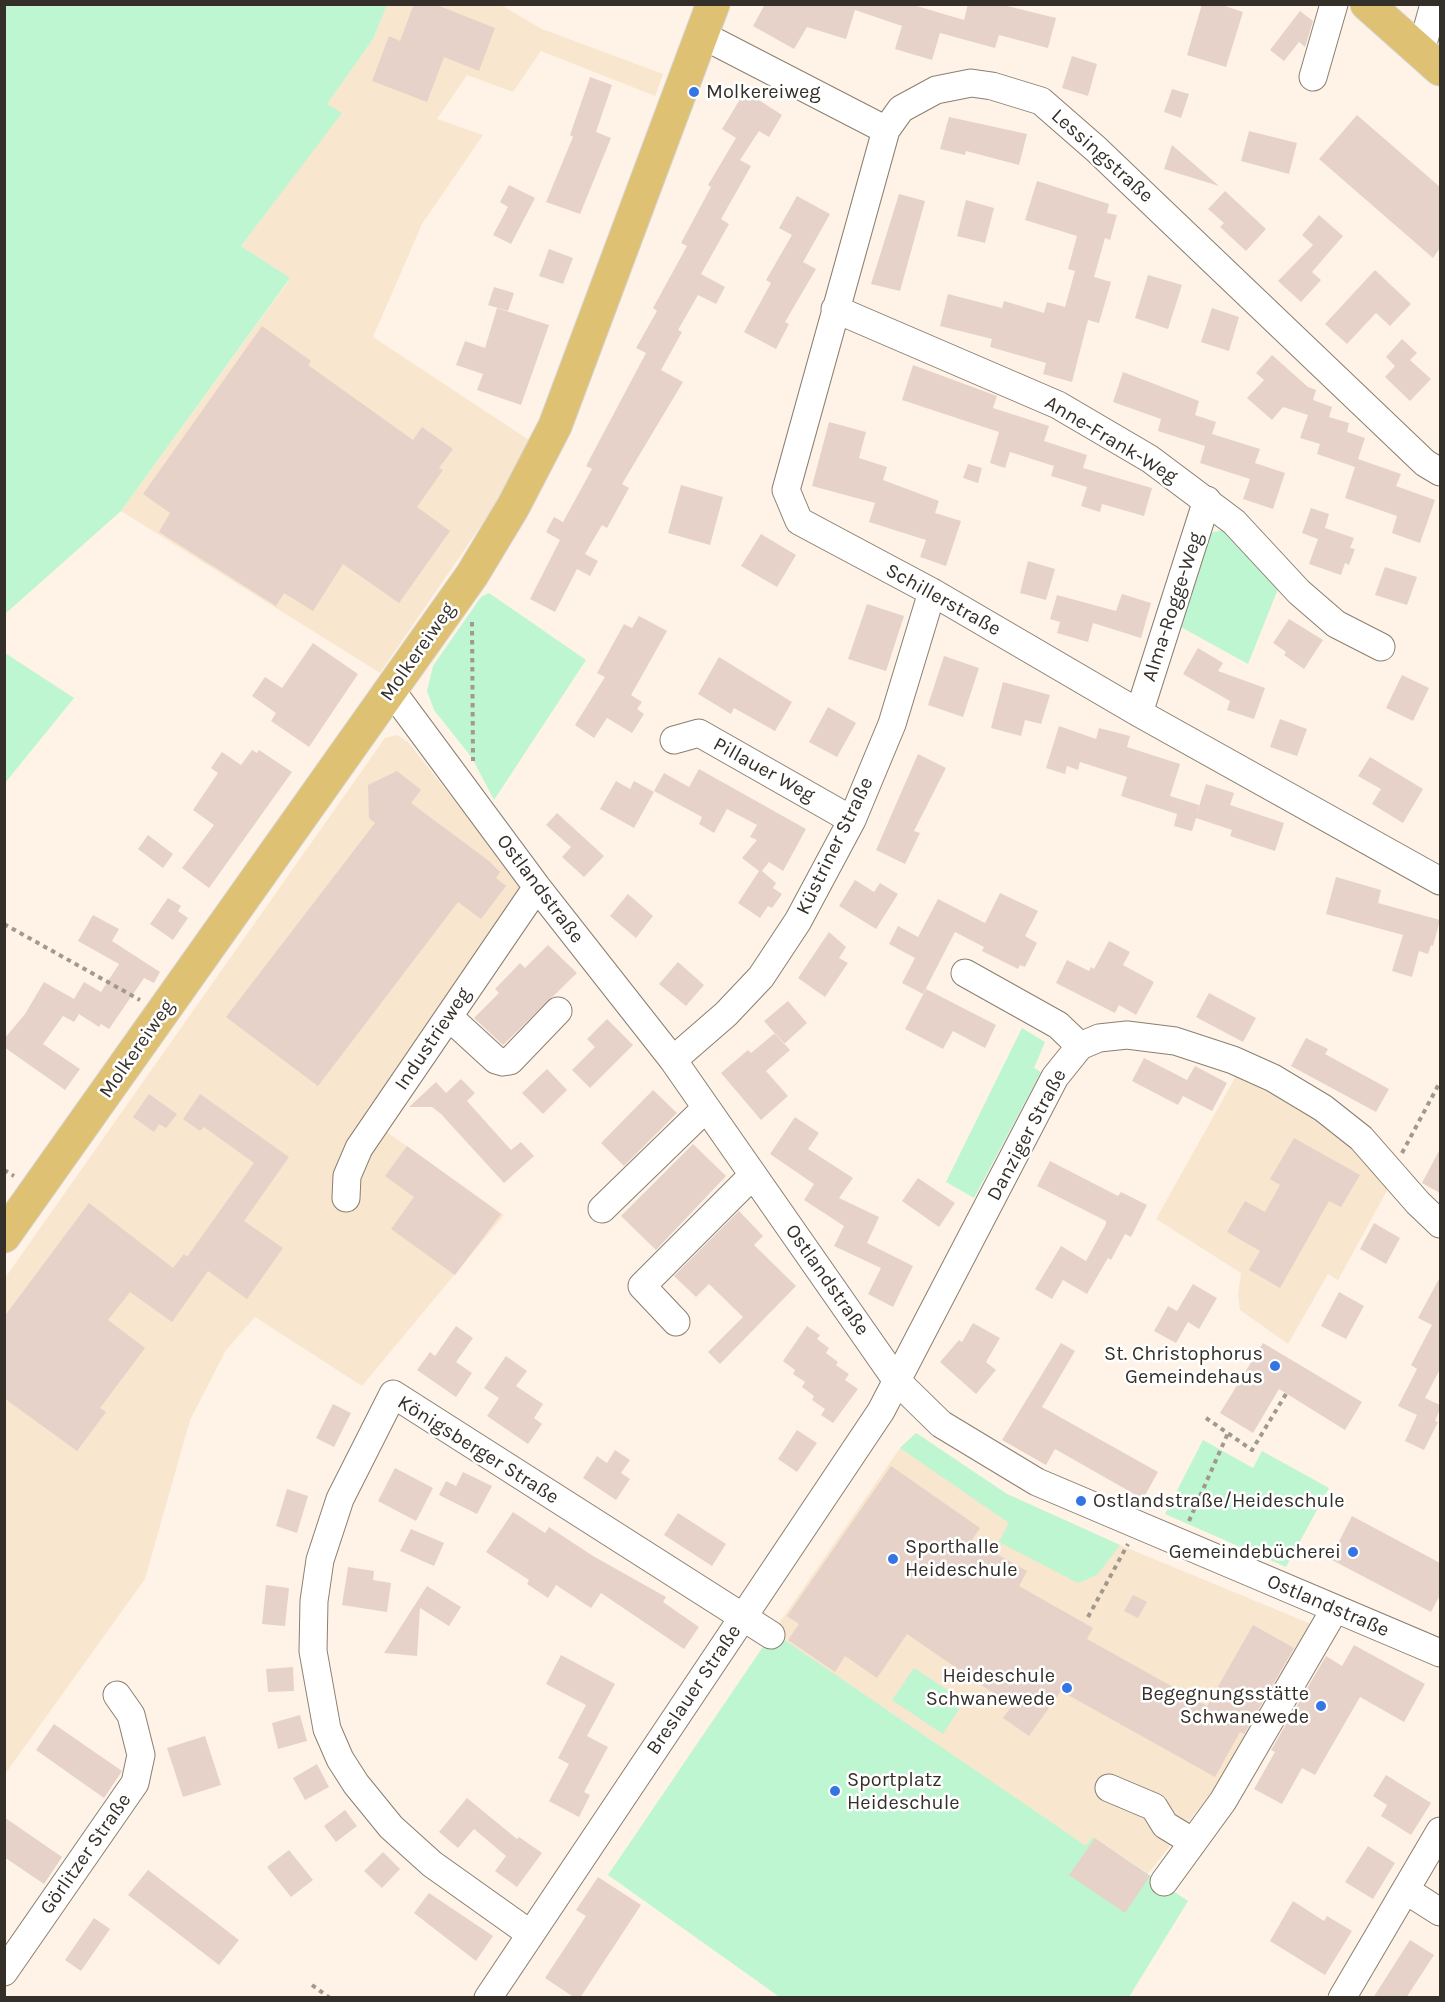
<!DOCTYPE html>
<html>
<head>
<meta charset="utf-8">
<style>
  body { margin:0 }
  #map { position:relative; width:1445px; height:2002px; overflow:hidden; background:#fef3e6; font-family:Karla,sans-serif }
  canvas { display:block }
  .frame { position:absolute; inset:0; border:6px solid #342f29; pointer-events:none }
</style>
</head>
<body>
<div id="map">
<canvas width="1445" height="2002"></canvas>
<div class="frame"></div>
</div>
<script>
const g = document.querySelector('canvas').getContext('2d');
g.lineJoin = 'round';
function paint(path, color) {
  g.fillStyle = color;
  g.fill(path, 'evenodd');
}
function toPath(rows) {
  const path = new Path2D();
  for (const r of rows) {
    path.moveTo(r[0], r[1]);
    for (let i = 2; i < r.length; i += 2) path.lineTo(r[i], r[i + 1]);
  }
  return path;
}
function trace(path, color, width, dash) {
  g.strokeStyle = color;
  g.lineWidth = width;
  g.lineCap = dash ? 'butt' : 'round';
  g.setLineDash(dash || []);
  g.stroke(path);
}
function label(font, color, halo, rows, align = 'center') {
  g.font = font + ' Karla,sans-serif';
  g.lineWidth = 5;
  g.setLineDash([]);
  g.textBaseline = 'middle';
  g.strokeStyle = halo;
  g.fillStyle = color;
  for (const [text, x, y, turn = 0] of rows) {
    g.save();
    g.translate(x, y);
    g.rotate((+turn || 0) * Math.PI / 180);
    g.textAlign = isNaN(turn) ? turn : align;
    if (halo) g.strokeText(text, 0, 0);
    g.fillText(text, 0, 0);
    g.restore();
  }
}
const built = toPath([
  [387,5,501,5,542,29,663,74,655,96,541,51,513,92,467,75,437,119,483,135,422,224,373,337,529,440,519,464,493,508,380,673,121,511,290,279,241,246,341,113,327,104,373,39],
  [397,735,408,742,537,905,384,1130,504,1215,362,1386,255,1317,226,1350,190,1420,145,1579,5,1774,5,1278,385,738],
  [1236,1076,1269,1090,1338,1131,1389,1187,1338,1280,1328,1274,1288,1344,1240,1310,1238,1295,1241,1273,1156,1219],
  [916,1433,1007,1494,1120,1545,1316,1626,1231,1767,1148,1874,1094,1837,1086,1847,773,1632,900,1448]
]);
const green = toPath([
  [5,4,387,5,373,39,327,104,342,113,241,246,290,278,121,511,5,614],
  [1226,529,1280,584,1248,664,1179,626,1206,534],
  [489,593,586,660,494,800,472,758,434,710,427,691,433,666,481,597],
  [5,653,74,698,5,783],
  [1022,1028,1045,1042,1034,1068,1041,1072,974,1198,946,1182],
  [916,1433,1007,1494,1120,1545,1097,1575,1078,1583,999,1542,1009,1523,900,1448],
  [1203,1440,1253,1468,1262,1451,1329,1488,1286,1567,1165,1514],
  [773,1632,1086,1846,1093,1837,1188,1901,1129,1997,781,1998,608,1875],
  [914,1668,964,1701,943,1734,892,1700]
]);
const building = toPath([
  [414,4,434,4,495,28,479,71,444,57,427,102,372,81,389,36,400,41],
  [765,4,910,4,964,20,968,4,999,4,1056,18,1048,48,999,35,995,48,940,33,932,60,895,49,902,26,855,10,846,39,807,27,794,49,753,26],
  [1202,4,1219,4,1243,12,1226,67,1187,55],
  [1300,11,1313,21,1305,47,1299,42,1284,61,1270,50],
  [1072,56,1097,64,1088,96,1062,88],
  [590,77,612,85,596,132,611,138,580,214,546,202,573,137,570,135],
  [1172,89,1189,94,1181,118,1164,112],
  [745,91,782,115,769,137,759,131,740,160,751,166,721,219,729,224,701,274,725,287,716,304,698,295,678,330,682,332,661,370,683,382,622,484,629,488,607,528,602,525,585,554,598,561,590,576,577,569,555,612,530,599,560,540,546,532,554,517,563,522,592,469,586,466,646,353,636,348,657,311,653,308,687,246,681,243,711,187,708,185,736,138,722,129],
  [1357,115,1440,187,1440,248,1433,258,1319,159],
  [949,117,1027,134,1019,165,966,151,965,155,940,149],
  [1249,131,1297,143,1289,174,1241,161],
  [1172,145,1219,186,1164,169],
  [1037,181,1109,204,1107,213,1117,215,1110,240,1105,238,1094,277,1111,282,1099,323,1088,320,1072,382,1043,374,1046,363,990,347,992,339,940,326,948,294,1002,308,1004,301,1044,313,1047,302,1065,307,1075,271,1068,269,1077,236,1025,220],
  [509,185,535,198,511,244,493,235,508,207,500,202],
  [1225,191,1266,229,1246,251,1220,227,1224,223,1208,209],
  [899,194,925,201,900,291,871,284],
  [797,196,830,214,803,262,816,269,785,322,789,324,776,349,744,332,771,283,766,280,792,235,779,228],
  [966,200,994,208,985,243,957,236],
  [1319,215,1343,236,1312,272,1321,280,1301,302,1278,281,1313,245,1302,235],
  [549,249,573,258,563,284,539,276],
  [1375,270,1411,304,1390,326,1376,313,1347,344,1325,324],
  [1148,275,1182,285,1168,329,1135,318],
  [494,287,514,293,508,311,488,305],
  [497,308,549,325,521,405,477,390,483,374,456,365,465,341,485,348],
  [1212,308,1239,317,1229,351,1201,342],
  [262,326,311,361,308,365,413,440,422,427,453,449,439,468,443,470,417,507,450,531,399,603,343,564,313,611,284,593,276,606,159,532,170,513,143,494],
  [1402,339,1417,353,1410,360,1431,379,1410,401,1385,377,1395,366,1386,357],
  [1272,355,1308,387,1316,390,1313,400,1332,407,1329,417,1349,423,1347,432,1365,438,1358,459,1401,474,1396,486,1435,500,1420,543,1392,533,1397,516,1345,498,1355,467,1317,454,1320,444,1300,438,1308,415,1283,407,1272,420,1247,398,1264,380,1256,373],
  [913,365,997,396,993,408,1049,426,1044,441,1087,455,1083,468,1152,488,1144,516,1102,504,1100,512,1081,506,1087,487,1051,476,1054,466,1010,452,1005,468,990,463,999,432,902,400],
  [1123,372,1199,401,1195,415,1216,422,1212,434,1260,449,1255,463,1285,473,1273,509,1243,499,1250,479,1200,463,1205,446,1158,431,1161,419,1113,402],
  [829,422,866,432,859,458,887,467,883,480,939,501,935,513,961,521,946,566,920,557,926,540,869,522,875,503,812,486],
  [968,464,982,468,978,483,963,478],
  [681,485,723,497,710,545,668,533],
  [1311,508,1329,514,1325,528,1354,538,1350,548,1355,549,1349,565,1345,563,1341,575,1309,564,1318,539,1302,533],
  [761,534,796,555,777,587,741,566],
  [1028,561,1055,569,1046,600,1020,593],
  [1385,567,1417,577,1407,605,1375,595],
  [1122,594,1151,603,1141,638,1093,623,1088,642,1057,633,1060,622,1050,619,1057,595,1116,611],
  [867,604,904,616,886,671,848,659],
  [639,616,667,631,631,695,642,702,637,709,644,714,632,733,607,718,594,738,575,725,605,677,597,673,624,624,632,628],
  [1289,619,1323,640,1304,669,1284,655,1286,652,1273,643],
  [313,643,358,674,309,747,271,721,276,713,252,696,265,677,282,688],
  [1198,648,1223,663,1218,671,1265,688,1254,719,1227,710,1230,701,1183,674],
  [944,656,979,668,963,717,928,705],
  [719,657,792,702,775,731,734,708,731,714,698,694],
  [1402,675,1429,688,1413,721,1386,708],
  [1003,682,1050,695,1041,724,1025,720,1021,736,991,728],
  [828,707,856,723,837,757,809,742],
  [1280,719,1307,729,1297,756,1270,747],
  [1059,726,1096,739,1099,728,1130,736,1127,747,1180,764,1170,796,1199,805,1196,816,1206,784,1234,793,1230,805,1284,823,1275,851,1230,836,1232,830,1196,818,1192,831,1174,826,1177,814,1121,796,1127,777,1080,762,1078,770,1067,766,1065,774,1046,768],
  [252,750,257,753,259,750,292,772,209,888,182,868,214,825,193,810,218,773,211,768,222,752,241,765],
  [918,754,946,768,914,831,920,833,905,864,876,850],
  [1370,757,1423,789,1403,823,1372,804,1381,789,1358,776],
  [699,769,806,829,783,871,769,862,762,871,776,883,773,888,782,894,772,908,768,906,760,918,738,903,759,871,742,858,757,840,750,837,757,825,727,809,714,833,699,824,702,817,654,791,664,773,689,787],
  [397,771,421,790,411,803,489,861,500,872,496,878,506,886,481,919,458,902,318,1086,226,1017,375,823,369,818,368,785],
  [616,781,630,789,634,781,654,792,634,828,600,809],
  [557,813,604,856,584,877,562,857,571,847,546,825],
  [148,835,173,854,163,868,138,849],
  [1336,877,1381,890,1378,903,1440,920,1433,946,1431,945,1428,954,1419,951,1412,977,1392,971,1403,935,1326,914],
  [855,880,874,892,880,883,898,894,876,929,839,906],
  [1000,893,1038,911,1025,936,1037,943,1025,967,1020,965,1018,969,982,951,984,947,955,932,923,994,902,983,915,958,889,944,898,926,918,937,938,899,985,923],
  [628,894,653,916,636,938,610,916],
  [168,898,181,906,178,911,188,918,173,940,150,924],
  [93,915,119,929,112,941,160,972,154,983,144,978,109,1029,101,1024,99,1027,79,1014,74,1022,63,1016,43,1044,80,1069,65,1090,4,1047,4,1039,25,1014,44,982,74,999,84,982,101,992,119,964,78,941],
  [829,932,846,947,839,958,848,963,825,997,798,978],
  [1109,941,1130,952,1123,965,1154,982,1136,1015,1119,1005,1115,1013,1056,983,1067,960,1089,971,1091,967,1094,969],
  [548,945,577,973,503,1045,474,1018,499,993,495,989,520,963,525,968],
  [678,962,704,985,686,1006,659,984],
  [926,989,996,1025,985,1048,953,1031,943,1049,905,1029],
  [1209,993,1256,1018,1243,1042,1196,1017],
  [788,1001,807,1023,784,1044,764,1021],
  [607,1019,633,1045,590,1088,572,1070,595,1047,587,1039],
  [775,1033,790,1050,766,1071,788,1096,761,1120,721,1073,748,1050,751,1053],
  [1306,1038,1328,1049,1325,1054,1389,1089,1376,1112,1291,1066],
  [1144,1058,1187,1080,1195,1066,1227,1083,1212,1111,1183,1096,1178,1105,1132,1081],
  [547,1069,567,1090,543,1114,522,1093],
  [461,1079,475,1093,467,1101,511,1150,521,1142,534,1156,504,1183,441,1114,432,1107,409,1107,436,1082,446,1093],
  [653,1090,677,1113,624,1166,601,1143],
  [149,1094,177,1114,166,1128,159,1124,154,1132,133,1117],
  [200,1094,289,1157,244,1221,283,1248,247,1299,208,1271,172,1322,130,1292,108,1320,145,1348,100,1408,106,1412,77,1451,4,1398,4,1317,89,1203,173,1268,184,1254,187,1257,254,1163,204,1127,200,1131,183,1119],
  [795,1117,819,1133,808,1149,853,1178,839,1198,879,1217,867,1243,913,1266,893,1307,868,1294,881,1268,834,1246,844,1226,804,1200,814,1184,770,1154],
  [1294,1138,1360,1175,1341,1207,1329,1201,1280,1288,1249,1270,1260,1251,1227,1232,1245,1201,1265,1212,1280,1185,1270,1179],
  [693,1144,726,1176,656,1250,621,1216],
  [407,1146,501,1214,455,1275,391,1229,414,1197,385,1176],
  [1440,1149,1440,1193,1422,1183],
  [1050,1161,1118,1196,1121,1192,1147,1205,1131,1237,1125,1234,1111,1260,1108,1258,1087,1294,1063,1280,1052,1299,1035,1289,1061,1246,1086,1261,1106,1224,1106,1221,1037,1186],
  [918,1178,955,1203,939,1227,902,1201],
  [739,1211,763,1236,754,1245,796,1286,720,1364,708,1352,743,1317,709,1284,696,1297,674,1276],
  [1374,1223,1400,1238,1386,1264,1360,1249],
  [1440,1277,1440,1369,1425,1398,1440,1405,1440,1409,1435,1421,1438,1422,1424,1450,1405,1441,1417,1415,1398,1406,1417,1369,1411,1365,1432,1325,1418,1318],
  [1193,1284,1217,1298,1199,1329,1188,1322,1176,1343,1154,1331,1168,1306,1177,1311],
  [1339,1292,1364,1306,1346,1339,1321,1326],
  [973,1323,1000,1338,986,1362,996,1370,976,1394,940,1362,959,1340,962,1342],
  [456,1326,473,1338,456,1362,472,1373,456,1397,417,1370,430,1352,435,1356],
  [807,1326,820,1335,817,1339,829,1348,826,1353,838,1362,836,1365,849,1374,845,1380,858,1389,833,1423,821,1415,825,1409,812,1400,814,1396,802,1387,805,1382,793,1374,795,1370,783,1361],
  [1061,1343,1075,1351,1042,1407,1158,1472,1143,1499,1055,1449,1046,1465,1002,1440],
  [1263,1343,1362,1402,1345,1430,1279,1389,1253,1433,1220,1413],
  [506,1356,527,1371,516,1386,543,1404,534,1418,542,1424,528,1444,487,1416,499,1398,484,1388],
  [333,1404,351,1413,334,1447,316,1438],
  [797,1430,817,1443,797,1472,778,1459],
  [615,1450,630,1460,621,1473,630,1479,616,1500,583,1478,597,1456,607,1463],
  [891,1466,980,1528,972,1540,1027,1571,1019,1586,1093,1628,1087,1639,1207,1706,1253,1625,1294,1648,1244,1734,1240,1732,1215,1777,1061,1691,1029,1736,1003,1718,1012,1706,907,1634,877,1678,845,1656,835,1672,788,1640,799,1624,787,1616],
  [395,1468,433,1488,416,1521,378,1501],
  [463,1472,492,1486,477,1514,439,1495,446,1481,456,1486],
  [287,1489,308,1496,297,1533,276,1526],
  [513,1512,545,1533,549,1527,593,1556,666,1597,663,1602,699,1627,684,1649,601,1593,591,1608,556,1585,548,1598,527,1584,529,1580,486,1552],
  [678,1513,726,1544,712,1566,664,1535],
  [1352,1516,1440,1563,1440,1595,1431,1612,1330,1559],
  [411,1529,444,1543,434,1566,400,1551],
  [348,1567,374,1571,373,1580,391,1583,387,1612,342,1605],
  [266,1585,289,1588,285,1626,262,1624],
  [427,1586,461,1607,449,1626,420,1608,417,1656,384,1653],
  [1133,1595,1147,1602,1138,1618,1124,1611],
  [1354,1645,1425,1684,1404,1722,1360,1697,1315,1775,1302,1768,1282,1804,1254,1789,1275,1752,1271,1750,1326,1656,1342,1666],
  [561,1655,615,1684,587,1736,608,1747,584,1792,590,1795,579,1817,549,1801,569,1764,558,1758,586,1705,546,1684],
  [293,1667,294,1691,268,1692,266,1669],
  [300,1715,307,1741,278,1749,272,1723],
  [54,1724,122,1771,104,1798,36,1750],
  [205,1736,221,1785,183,1797,167,1748],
  [317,1764,329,1787,305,1800,293,1778],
  [1386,1775,1431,1803,1411,1835,1381,1816,1387,1805,1373,1796],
  [467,1798,517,1839,519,1837,542,1853,517,1887,495,1871,506,1856,474,1829,458,1848,439,1832],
  [345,1810,357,1826,336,1842,324,1826],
  [4,1817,62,1857,44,1884,4,1857],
  [1095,1838,1150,1876,1125,1913,1069,1875],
  [1368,1846,1395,1863,1373,1899,1345,1882],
  [289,1850,313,1880,291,1897,267,1867],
  [383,1852,400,1869,382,1888,364,1871],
  [148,1870,239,1940,219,1965,128,1895],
  [598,1877,641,1905,580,1998,575,1998,545,1978,586,1916,576,1910],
  [429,1893,493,1936,476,1961,414,1913],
  [1293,1901,1324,1921,1327,1916,1352,1931,1325,1975,1270,1941],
  [94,1918,110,1929,81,1971,65,1960],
  [1410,1940,1434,1955,1406,1998,1373,1998]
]);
const path = toPath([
  [472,622,473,761],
  [4,924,140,1000],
  [1402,1153,1440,1082],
  [4,1170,14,1176],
  [1206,1418,1252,1450,1286,1394],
  [1189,1521,1228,1433],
  [1088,1617,1128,1544],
  [312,1985,330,1998]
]);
const minor = toPath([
  [702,35,886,130,901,109,936,90,971,83,992,86,1041,101,1096,149,1425,463,1440,472],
  [1421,51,1434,4],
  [1313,77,1334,4],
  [886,130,786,490,799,521,932,592,1139,713,1440,881],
  [835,309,1058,405,1150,459,1234,522,1299,592,1336,624,1381,647],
  [391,690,537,887,673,1060,897,1381,941,1424,1037,1482,1440,1653],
  [1139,713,1207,500],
  [674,740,699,733,852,820],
  [965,973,1058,1025,1080,1046],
  [449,1017,496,1060,503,1062,510,1061,558,1011],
  [673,1060,726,1014,761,977,798,921,852,820,892,724,932,592],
  [346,1198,347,1176,359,1148,537,887],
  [602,1209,706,1108],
  [676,1322,642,1286,753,1175],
  [1109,1788,1154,1807,1165,1825,1193,1842],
  [1164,1882,1223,1801,1335,1609],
  [1407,1891,1440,1912],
  [529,1933,432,1864,391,1827,356,1784,340,1759,327,1729,313,1651,314,1601,320,1560,340,1499,393,1394,771,1635],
  [4,1972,135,1783,141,1755,131,1715,117,1695],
  [488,1998,881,1411,1055,1077,1080,1046,1099,1038,1127,1035,1175,1041,1233,1060,1273,1078,1323,1108,1361,1138,1418,1203,1440,1224],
  [1342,1998,1440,1831]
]);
const major = toPath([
  [1367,4,1440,69],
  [4,1236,472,575,513,507,555,426,713,4]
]);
const markers = [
  [694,92,6,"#3475e3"],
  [1275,1366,6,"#3475e3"],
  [1081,1501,6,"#3475e3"],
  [1353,1552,6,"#3475e3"],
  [893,1559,6,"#3475e3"],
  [1067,1688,6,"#3475e3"],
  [1321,1706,6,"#3475e3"],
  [835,1791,6,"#3475e3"]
];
const poiNames = [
  ["Molkereiweg",706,92],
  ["St. Christophorus",1263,1354,"right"],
  ["Gemeindehaus",1263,1377,"right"],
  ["Ostlandstraße/Heideschule",1093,1501],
  ["Sporthalle",905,1547],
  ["Heideschule",905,1570],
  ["Gemeindebücherei",1341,1552,"right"],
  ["Heideschule",1055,1676,"right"],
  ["Schwanewede",1055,1699,"right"],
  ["Begegnungsstätte",1309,1694,"right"],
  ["Schwanewede",1309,1717,"right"],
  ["Sportplatz",847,1780],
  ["Heideschule",847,1803]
];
const streetNames = [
  ["Lessingstraße",1102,156,42],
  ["Anne-Frank-Weg",1111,440,31],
  ["Schillerstraße",943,600,29],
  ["Alma-Rogge-Weg",1173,607,-72],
  ["Molkereiweg",418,652,-55],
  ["Pillauer Weg",764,770,29],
  ["Küstriner Straße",835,846,-64],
  ["Ostlandstraße",540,889,53],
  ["Industrieweg",433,1039,-56],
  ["Molkereiweg",137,1049,-55],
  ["Danziger Straße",1027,1135,-62],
  ["Ostlandstraße",827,1280,55],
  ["Königsberger Straße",478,1450,32],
  ["Ostlandstraße",1328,1606,23],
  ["Breslauer Straße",694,1690,-56],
  ["Görlitzer Straße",86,1854,-55]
];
paint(built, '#f8e6cf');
paint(green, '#bef6d1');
paint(building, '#e6d2c9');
trace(minor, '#8b7f70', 29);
trace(major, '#d6d5d4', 35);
trace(path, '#a1998f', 4, [4.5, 4.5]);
trace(minor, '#fff', 27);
trace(major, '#dec173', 33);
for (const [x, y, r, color] of markers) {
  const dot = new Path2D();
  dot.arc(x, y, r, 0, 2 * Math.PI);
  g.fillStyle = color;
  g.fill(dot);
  trace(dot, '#fff', 2);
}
label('20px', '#342f29', '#fff', poiNames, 'left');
label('20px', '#342f29', '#fff', streetNames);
</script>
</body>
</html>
